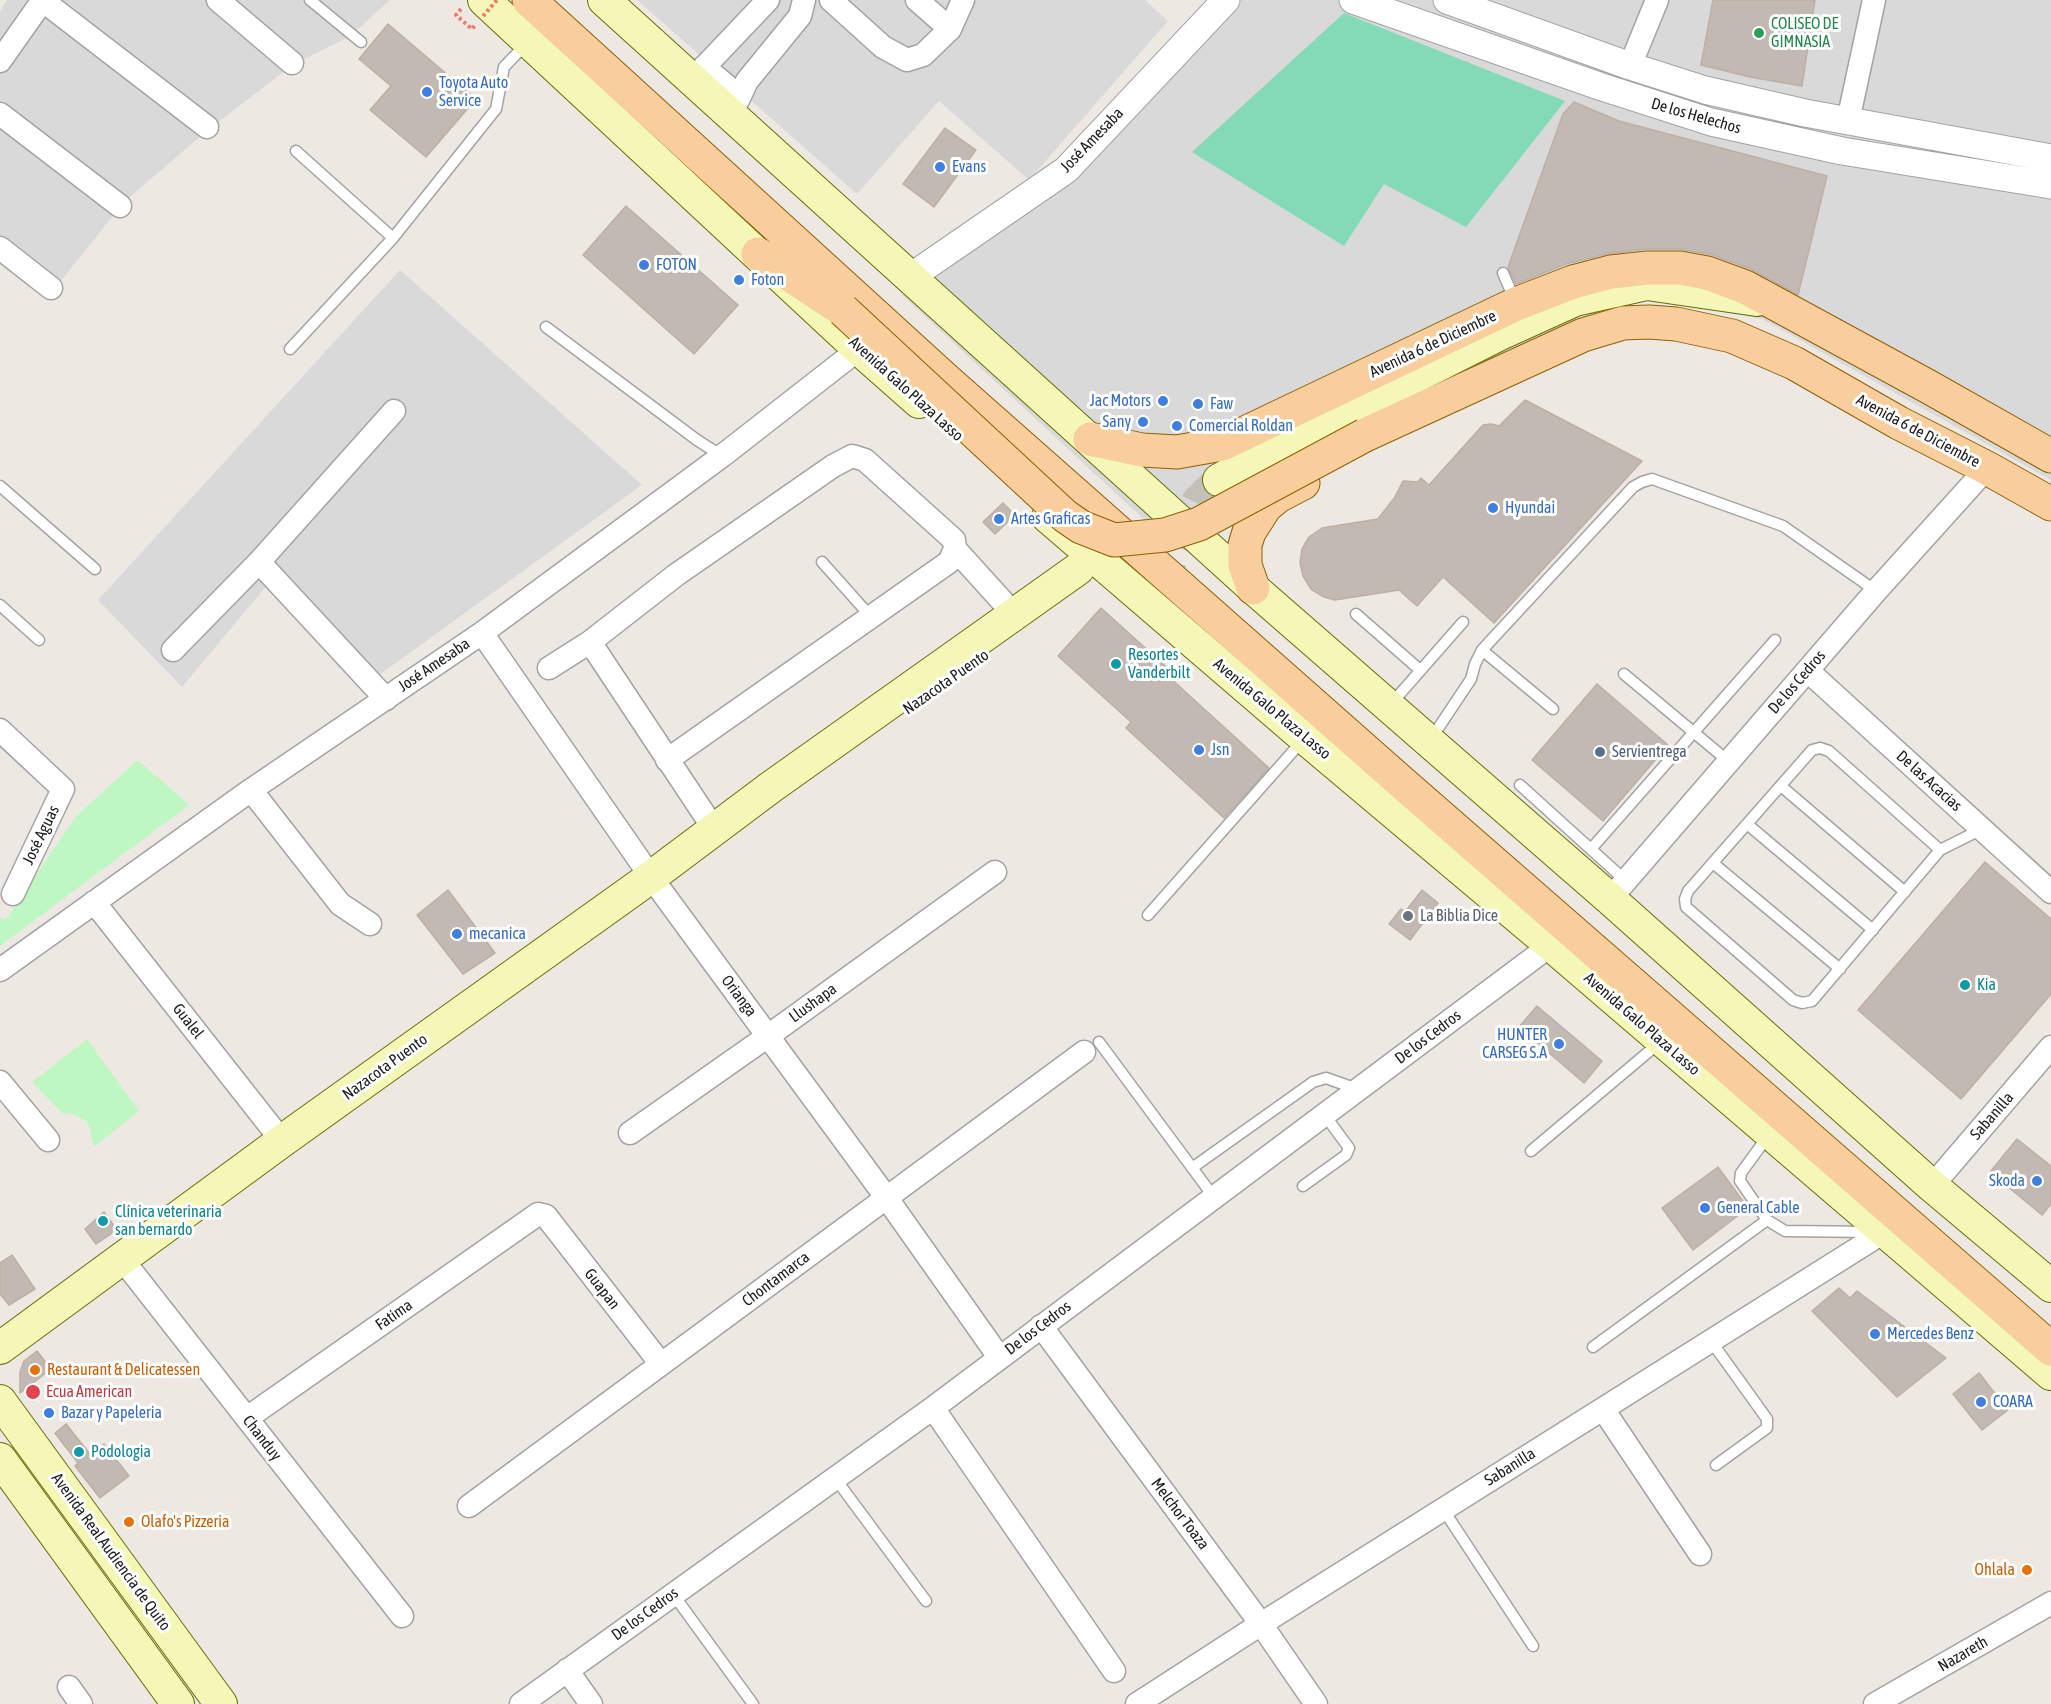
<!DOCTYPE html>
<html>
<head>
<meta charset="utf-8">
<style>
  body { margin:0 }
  canvas { display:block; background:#ede9e2 }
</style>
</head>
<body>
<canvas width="2051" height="1704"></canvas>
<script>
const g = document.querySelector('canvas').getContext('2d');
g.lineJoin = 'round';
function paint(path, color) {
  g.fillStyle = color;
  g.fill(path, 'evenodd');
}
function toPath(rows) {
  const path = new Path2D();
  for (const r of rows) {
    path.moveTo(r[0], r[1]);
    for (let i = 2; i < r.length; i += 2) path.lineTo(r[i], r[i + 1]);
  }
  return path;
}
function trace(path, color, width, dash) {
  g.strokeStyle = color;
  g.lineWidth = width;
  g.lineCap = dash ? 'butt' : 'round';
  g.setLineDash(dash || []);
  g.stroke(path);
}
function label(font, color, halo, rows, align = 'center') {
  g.font = font + ' "Asap Condensed",sans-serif';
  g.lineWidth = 6;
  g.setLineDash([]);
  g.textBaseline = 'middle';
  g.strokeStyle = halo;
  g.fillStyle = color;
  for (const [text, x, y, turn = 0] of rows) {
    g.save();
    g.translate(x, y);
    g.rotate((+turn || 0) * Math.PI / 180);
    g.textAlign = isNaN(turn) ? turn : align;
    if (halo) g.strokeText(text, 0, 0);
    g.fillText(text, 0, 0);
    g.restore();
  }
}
const residential = toPath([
  [7,0,390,0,349,37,294,64,209,129,124,202,52,292,0,252,0,12],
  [637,0,1145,0,1168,21,1029,180,939,101,857,194],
  [1237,0,2051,0,2051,480,1762,319,1637,297,1165,539,902,295,1135,118],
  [400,270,642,485,368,683,268,584,182,687,98,600]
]);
const park = toPath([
  [138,760,189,805,0,946,0,918,6,920,76,816],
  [87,1039,139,1111,94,1147,90,1128,85,1120,71,1113,63,1114,32,1082]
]);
const pitch = toPath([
  [1344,13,1565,101,1466,227,1384,184,1344,246,1192,152]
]);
const building = toPath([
  [1713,0,1815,0,1802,86,1750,77,1701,65,1713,0],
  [388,24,476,99,426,157,370,110,391,86,359,59,388,24],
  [1574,102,1619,121,1827,176,1798,295,1751,269,1713,255,1680,249,1646,249,1606,254,1566,264,1516,284,1508,267,1563,114,1574,102],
  [945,128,976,150,934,207,903,184,945,128],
  [626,206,738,305,694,354,583,255,626,206],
  [1525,400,1642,461,1494,623,1443,577,1417,606,1399,590,1335,600,1324,597,1311,589,1303,576,1300,563,1302,549,1309,537,1322,528,1378,519,1395,497,1403,481,1418,482,1421,478,1429,485,1483,425,1491,424,1499,426,1525,400],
  [1003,503,1015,515,995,534,983,522,1003,503],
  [1101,608,1173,673,1169,677,1269,768,1224,818,1126,728,1131,722,1058,656,1101,608],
  [1597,684,1668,745,1603,821,1532,760,1597,684],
  [1985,862,2051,919,2051,994,1961,1099,1858,1010,1985,862],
  [448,890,495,953,463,974,417,915,448,890],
  [1422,890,1438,903,1410,940,1389,924,1401,909,1405,912,1422,890],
  [1537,1006,1602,1061,1584,1083,1519,1027,1537,1006],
  [2017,1139,2051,1166,2051,1204,2042,1215,1990,1172,2017,1139],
  [1718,1167,1748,1208,1693,1250,1662,1208,1718,1167],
  [104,1212,117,1230,96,1244,85,1229,104,1212],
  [12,1255,35,1289,9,1305,0,1294,0,1263,12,1255],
  [1839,1288,1850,1298,1857,1291,1946,1358,1897,1397,1812,1311,1839,1288],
  [37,1351,51,1369,20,1393,20,1372,24,1361,37,1351],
  [1979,1373,2008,1410,1982,1430,1953,1394,1979,1373],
  [66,1424,90,1454,104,1444,129,1476,100,1498,75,1466,78,1463,55,1433,66,1424]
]);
const secondaryTunnel = toPath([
  [1219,480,1197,502,1173,554,1169,567,1169,581,1175,596,1194,619,1233,659]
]);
const path = toPath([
  [461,9,456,15,472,29,476,24]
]);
const service = toPath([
  [310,0,361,42],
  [296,151,393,238],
  [1503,273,1515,301],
  [546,327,697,440,722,456],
  [290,349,393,238,496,109,504,67,527,43],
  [0,486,95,569],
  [822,562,871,617],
  [0,605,39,640],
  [1356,614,1420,670],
  [1482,650,1553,709],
  [1624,674,1728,761],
  [1391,704,1463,622],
  [1431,739,1471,679,1475,664,1482,650,1633,487,1642,482,1652,479,1783,526,1876,591],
  [1820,748,1829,751,1940,850,1812,1001,1802,1003,1793,1000,1686,907,1685,899,1688,891,1812,750,1820,748],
  [1520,785,1626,881],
  [1781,786,1905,892],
  [1747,824,1873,930],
  [1591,849,1775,640],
  [1940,850,1982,829],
  [1713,863,1840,969],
  [1148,915,1303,740],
  [1099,1042,1213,1196],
  [1768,1136,1741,1173,1740,1181,1767,1220,1785,1231,1875,1232],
  [1531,1151,1659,1043],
  [1192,1168,1313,1082,1326,1078,1357,1089],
  [1303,1186,1346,1155,1349,1148,1324,1114],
  [1711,1341,1767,1419,1767,1428,1716,1465],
  [1593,1347,1767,1220],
  [835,1478,926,1601],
  [1443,1509,1533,1646],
  [673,1594,753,1704]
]);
const minor = toPath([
  [42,0,207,127],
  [218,0,292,63],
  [831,0,883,47,907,60,923,55,950,29,963,0],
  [917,0,950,29],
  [0,61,43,0],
  [1630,66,1657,0],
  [704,67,739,96],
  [692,80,768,0],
  [0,114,120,206],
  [731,115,747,81,800,16,804,0],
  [1848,121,1874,0],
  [0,248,51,288],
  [955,549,1003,602],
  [259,562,386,699],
  [482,633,651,877,886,1197,999,1357],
  [590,642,676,575,833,466,852,456,865,460,954,540,955,549,949,562,667,760],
  [173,650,259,562,394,411],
  [549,668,590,642,714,829],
  [1808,671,2051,892],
  [0,730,63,789,13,894],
  [251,790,340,904,370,924],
  [1610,899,1876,591,1987,468],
  [94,902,282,1141],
  [0,970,251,790,482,633,722,456,859,349],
  [0,1082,48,1140],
  [630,1133,768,1036,995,872],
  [1932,1186,2051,1047],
  [122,1259,402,1616],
  [1041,1326,1261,1624,1316,1704],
  [933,1408,1114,1671],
  [1603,1409,1700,1554],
  [247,1418,538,1214,546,1216,661,1364],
  [469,1506,1084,1052],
  [567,1670,591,1704],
  [69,1687,81,1704],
  [521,1704,933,1408,1551,945],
  [1137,1704,1261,1624,1884,1232],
  [1875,1704,2051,1603]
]);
const tertiary = toPath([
  [1353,0,1602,87,1711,122,1842,151,2051,185],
  [1447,0,1630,66,1705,90,1805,113,2051,158],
  [909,278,1066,170,1226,0]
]);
const secondary = toPath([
  [484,0,859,349,919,402],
  [604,0,1253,588,1610,899,1932,1186,2051,1286],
  [1219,480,1286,442,1500,334,1575,300,1647,284,1757,300],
  [1048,517,1305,738,1551,945,2051,1374],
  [0,1348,282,1141,651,877,771,787,1078,569],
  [0,1401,221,1704],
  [0,1459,178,1704]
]);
const primary = toPath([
  [529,0,946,380,1400,781,2051,1349],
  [758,254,843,310],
  [1365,435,1583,335,1623,323,1649,322,1676,324,1732,336,1794,363,1899,423,1987,468,2051,504],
  [1090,439,1142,450,1177,452,1222,444,1516,304,1573,282,1611,272,1648,268,1680,268,1707,273,1745,287,1929,387,2051,456],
  [1253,588,1245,565,1245,545,1249,532,1265,507,1278,496,1303,483]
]);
const pathBridge = toPath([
  [483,16,497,0]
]);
const primaryBridge = toPath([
  [843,310,1065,516,1081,527,1114,540,1165,535,1199,524,1365,435]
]);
const markers = [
  [1759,33,6,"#2e9e5b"],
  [427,92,6,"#3f7fe0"],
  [940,167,6,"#3f7fe0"],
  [644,265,6,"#3f7fe0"],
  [739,280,6,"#3f7fe0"],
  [1163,401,6,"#3f7fe0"],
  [1198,404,6,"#3f7fe0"],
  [1143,422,6,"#3f7fe0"],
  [1177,426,6,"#3f7fe0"],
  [1493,508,6,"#3f7fe0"],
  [999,519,6,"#3f7fe0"],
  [1116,664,6,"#0f9aa8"],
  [1199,750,6,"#3f7fe0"],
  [1600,752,6,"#5c6f8a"],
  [1408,916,6,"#6b7280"],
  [457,934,6,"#3f7fe0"],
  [1965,985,6,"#0f9aa8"],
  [1559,1044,6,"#3f7fe0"],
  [2037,1181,6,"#3f7fe0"],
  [1705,1208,6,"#3f7fe0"],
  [103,1221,6,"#0f9aa8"],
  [1875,1334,6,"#3f7fe0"],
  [35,1370,6,"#e8710a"],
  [33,1392,8,"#e0444e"],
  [1981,1402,6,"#3f7fe0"],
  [49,1413,6,"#3f7fe0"],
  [79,1452,6,"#0f9aa8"],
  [129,1522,6,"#e8710a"],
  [2027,1570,6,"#e8710a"]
];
const leisureNames = [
  ["COLISEO DE",1771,24],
  ["GIMNASIA",1771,42]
];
const shopNames = [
  ["Toyota Auto",439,83],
  ["Service",439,101],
  ["Evans",952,167],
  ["FOTON",656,265],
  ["Foton",751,280],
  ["Jac Motors",1151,401,"right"],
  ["Faw",1210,404],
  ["Sany",1131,422,"right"],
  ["Comercial Roldan",1189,426],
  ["Hyundai",1505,508],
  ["Artes Graficas",1011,519],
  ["Jsn",1211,750],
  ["mecanica",469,934],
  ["HUNTER",1547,1035,"right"],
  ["CARSEG S.A",1547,1053,"right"],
  ["Skoda",2025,1181,"right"],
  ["General Cable",1717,1208],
  ["Mercedes Benz",1887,1334],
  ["COARA",1993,1402],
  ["Bazar y Papeleria",61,1413]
];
const streetNames = [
  ["De los Helechos",1696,116,16],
  ["José Amesaba",1092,140,-46],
  ["Avenida 6 de Diciembre",1433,344,-25],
  ["Avenida Galo Plaza Lasso",906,389,42],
  ["Avenida 6 de Diciembre",1918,431,28],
  ["José Amesaba",434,665,-34],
  ["Nazacota Puento",946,682,-35],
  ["De los Cedros",1797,682,-49],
  ["Avenida Galo Plaza Lasso",1272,709,40],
  ["De las Acacias",1929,781,42],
  ["José Aguas",41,835,-64],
  ["Orianga",739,996,53],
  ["Llushapa",813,1003,-36],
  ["Gualel",188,1021,52],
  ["Avenida Galo Plaza Lasso",1642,1024,41],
  ["De los Cedros",1428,1037,-37],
  ["Nazacota Puento",385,1067,-36],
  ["Sabanilla",1992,1116,-49],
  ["Chontamarca",776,1279,-37],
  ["Guapan",602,1289,52],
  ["Fatima",394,1315,-35],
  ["De los Cedros",1038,1328,-37],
  ["Chanduy",262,1438,52],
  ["Sabanilla",1510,1467,-32],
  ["Melchor Toaza",1180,1514,53],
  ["Avenida Real Audiencia de Quito",111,1552,54],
  ["De los Cedros",645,1614,-36],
  ["Nazareth",1963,1654,-30]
];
const cultureNames = [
  ["Resortes",1128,655],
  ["Vanderbilt",1128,673],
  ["Kia",1977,985],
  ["Clínica veterinaria",115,1212],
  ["san bernardo",115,1230],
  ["Podologia",91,1452]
];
const serviceNames = [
  ["Servientrega",1612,752]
];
const worshipNames = [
  ["La Biblia Dice",1420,916]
];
const foodNames = [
  ["Restaurant & Delicatessen",47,1370],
  ["Olafo's Pizzeria",141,1522],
  ["Ohlala",2015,1570,"right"]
];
const healthNames = [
  ["Ecua American",46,1392]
];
paint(residential, '#dad9d9');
paint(park, '#bff7c2');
paint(pitch, '#82dab6');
paint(building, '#c1b9b2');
trace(building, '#beafa5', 1.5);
trace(secondaryTunnel, '#c3c0ba', 32, [32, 16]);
trace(service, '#a3a3a3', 13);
trace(minor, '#a3a3a3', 25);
trace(tertiary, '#a3a3a3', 29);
trace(secondary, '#656e08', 34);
trace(primary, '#8f5e05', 35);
trace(path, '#f5766c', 4, [3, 3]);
trace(service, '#fff', 10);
trace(minor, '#fff', 22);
trace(tertiary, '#fff', 27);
trace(secondary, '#f5f7b6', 32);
trace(primary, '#f8ce9c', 33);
trace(primaryBridge, '#8f5e05', 35, []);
trace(pathBridge, '#f5766c', 4, [3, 3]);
trace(primaryBridge, '#f8ce9c', 33);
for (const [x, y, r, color] of markers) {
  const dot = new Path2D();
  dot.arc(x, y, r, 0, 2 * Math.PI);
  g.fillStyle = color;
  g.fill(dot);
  trace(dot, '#fff', 2);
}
label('16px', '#27864d', '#fff', leisureNames, 'left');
label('16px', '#366cbe', '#fff', shopNames, 'left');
label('16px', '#1c1c1c', '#fff', streetNames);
label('16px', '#0d838f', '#fff', cultureNames, 'left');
label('16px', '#4e5e75', '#fff', serviceNames, 'left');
label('16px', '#5b616d', '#fff', worshipNames, 'left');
label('16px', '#c56008', '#fff', foodNames, 'left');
label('16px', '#be3a42', '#fff', healthNames, 'left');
</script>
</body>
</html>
